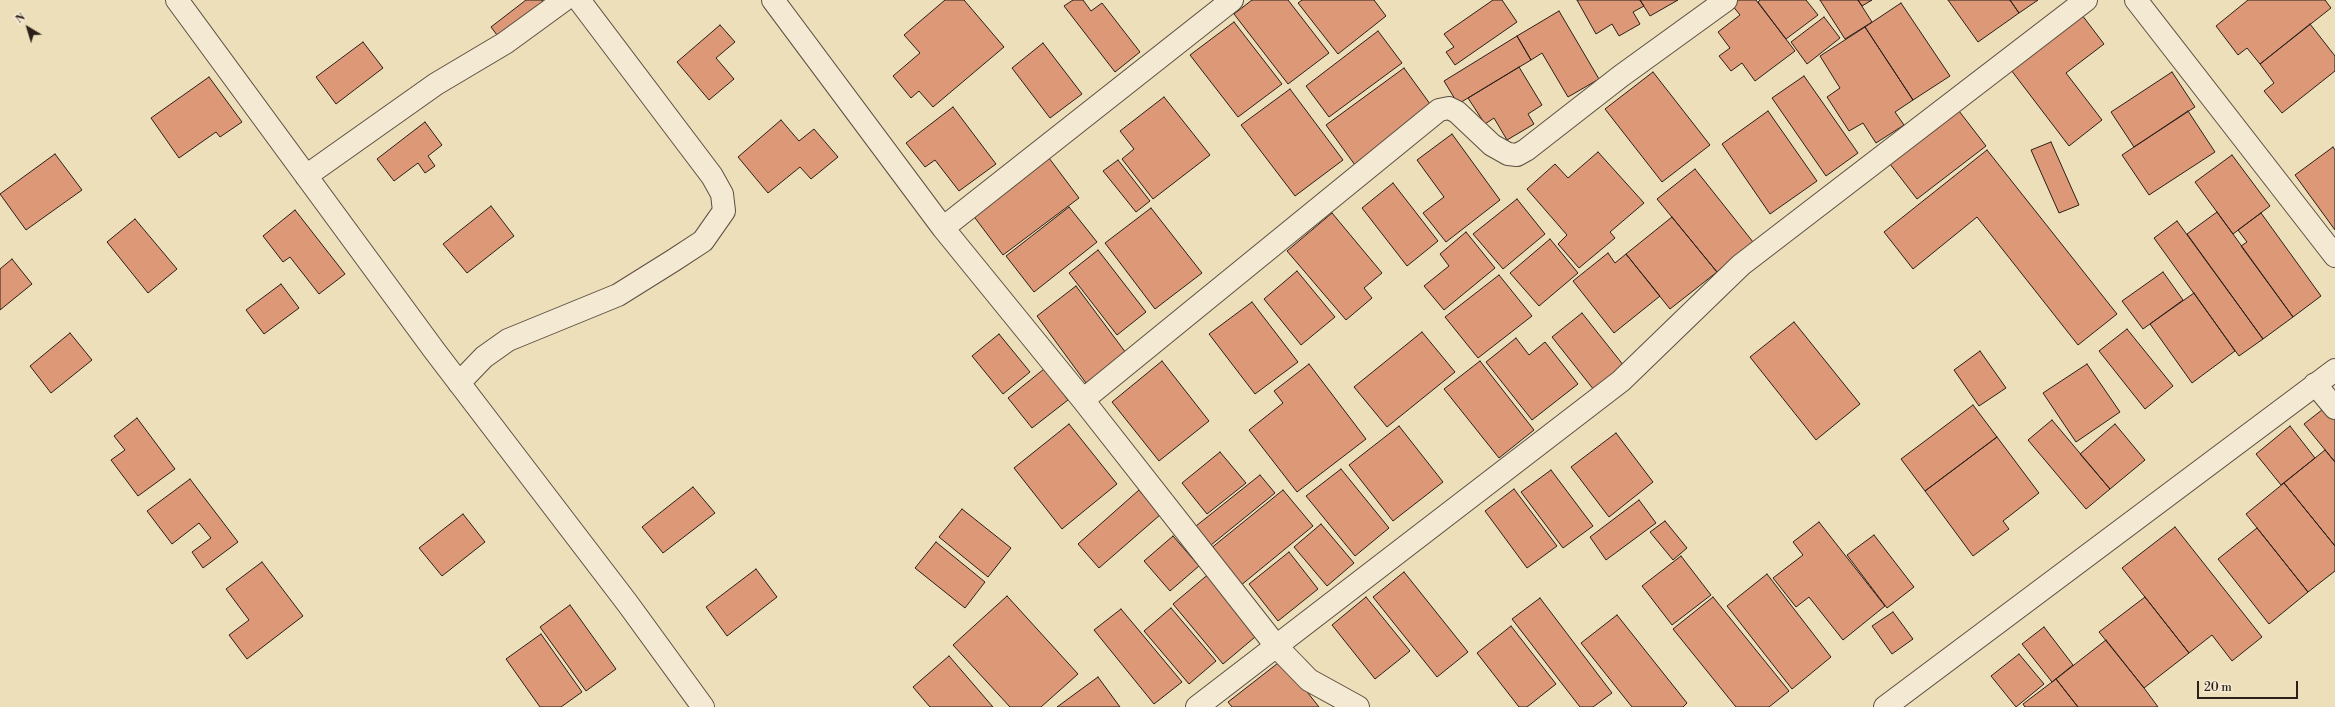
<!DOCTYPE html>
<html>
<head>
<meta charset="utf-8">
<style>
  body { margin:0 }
  #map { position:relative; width:2335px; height:707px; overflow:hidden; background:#eedfbb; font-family:"Libre Bodoni",serif }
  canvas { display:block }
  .north { position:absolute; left:8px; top:8px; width:40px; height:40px; -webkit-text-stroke:3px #f4ead3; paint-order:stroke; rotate:322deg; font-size:11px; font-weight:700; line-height:16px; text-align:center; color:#2b1f18 }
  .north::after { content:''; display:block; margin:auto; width:14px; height:18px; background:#2b1f18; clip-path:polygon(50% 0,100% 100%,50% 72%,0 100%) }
  .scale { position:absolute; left:2197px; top:681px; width:101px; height:18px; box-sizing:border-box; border:2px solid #2b1f18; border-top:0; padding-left:5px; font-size:12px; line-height:14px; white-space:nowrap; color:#2b1f18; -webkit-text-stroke:3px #f4ead3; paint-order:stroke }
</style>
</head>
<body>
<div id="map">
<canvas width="2335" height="707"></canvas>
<div class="north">N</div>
<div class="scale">20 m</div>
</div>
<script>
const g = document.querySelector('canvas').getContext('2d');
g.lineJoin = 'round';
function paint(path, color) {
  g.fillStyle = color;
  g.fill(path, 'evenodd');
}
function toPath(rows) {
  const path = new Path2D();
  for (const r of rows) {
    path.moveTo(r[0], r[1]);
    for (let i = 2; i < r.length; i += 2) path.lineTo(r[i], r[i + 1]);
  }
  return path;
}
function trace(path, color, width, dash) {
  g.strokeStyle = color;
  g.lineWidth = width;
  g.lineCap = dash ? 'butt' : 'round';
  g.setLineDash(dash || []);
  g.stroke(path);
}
const building = toPath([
  [526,0,542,0,548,8,503,43,491,27,526,0],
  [945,0,964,0,1004,47,933,107,919,91,911,98,893,76,920,53,904,35,945,0],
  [1073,0,1083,0,1091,11,1102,3,1140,52,1115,72,1064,6,1073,0],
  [1252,0,1288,0,1329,53,1288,84,1234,14,1252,0],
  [1302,0,1374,0,1386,16,1338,54,1298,3,1302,0],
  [1493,0,1502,0,1517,22,1455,65,1446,52,1454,47,1444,34,1493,0],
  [1577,0,1640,0,1644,6,1633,12,1640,24,1619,36,1612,24,1596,34,1577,0],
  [1640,0,1678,0,1650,16,1640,0],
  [1738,0,1756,0,1795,51,1755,81,1742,63,1731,71,1719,56,1730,48,1718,32,1740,15,1732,5,1738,0],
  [1760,0,1806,0,1818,15,1786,39,1758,2,1760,0],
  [1820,0,1858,0,1872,22,1845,39,1820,0],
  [1858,0,1872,0,1862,6,1858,0],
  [1948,0,2010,0,2019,13,1978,42,1948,0],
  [2010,0,2038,0,2019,13,2010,0],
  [2248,0,2325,0,2331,8,2260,64,2247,48,2238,55,2216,26,2248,0],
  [1901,3,1950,76,1913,100,1865,27,1901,3],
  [1559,11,1599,79,1568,97,1542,53,1531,60,1517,36,1559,11],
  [2082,15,2104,44,2066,73,2102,120,2069,146,2011,70,2082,15],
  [1824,17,1840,38,1807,64,1791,42,1824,17],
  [1234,22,1282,84,1238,117,1190,55,1234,22],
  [2310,24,2335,56,2335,71,2282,113,2264,91,2274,83,2260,64,2310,24],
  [720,25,735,42,716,58,734,79,709,100,677,62,720,25],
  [1865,27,1913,100,1895,112,1904,125,1876,143,1863,123,1849,131,1827,97,1840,88,1820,56,1865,27],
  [1378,31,1402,63,1329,117,1306,86,1378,31],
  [1517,36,1531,60,1458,104,1444,81,1517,36],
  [363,42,383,68,336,104,316,77,363,42],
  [1043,43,1082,94,1050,118,1012,68,1043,43],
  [1519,67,1542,105,1528,114,1534,124,1507,140,1494,118,1485,124,1468,98,1519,67],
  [1404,68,1433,108,1355,165,1326,125,1404,68],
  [1653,72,1710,145,1662,182,1605,109,1653,72],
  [2172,72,2195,107,2134,147,2111,112,2172,72],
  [1804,76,1858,153,1826,176,1772,98,1804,76],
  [209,77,242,122,220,137,216,132,179,158,151,118,209,77],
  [1290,89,1343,160,1295,196,1241,125,1290,89],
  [1164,97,1210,155,1153,199,1122,159,1134,149,1120,131,1164,97],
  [953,107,996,164,959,191,935,160,925,167,906,143,953,107],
  [1768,111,1817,181,1770,214,1722,144,1768,111],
  [1959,111,1986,146,1917,199,1890,164,1959,111],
  [2188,111,2215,152,2149,195,2122,155,2188,111],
  [781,120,799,141,814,129,838,157,811,179,800,167,768,193,738,157,781,120],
  [425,122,442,145,428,156,435,166,425,173,418,163,394,181,377,159,425,122],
  [1452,134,1500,200,1446,242,1423,213,1444,197,1417,160,1452,134],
  [2051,142,2079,205,2059,213,2031,150,2051,142],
  [2333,147,2335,150,2335,230,2295,175,2333,147],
  [1987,150,2117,314,2078,345,1977,217,1913,269,1884,232,1987,150],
  [1598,152,1644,203,1610,232,1615,238,1579,268,1558,244,1567,235,1527,189,1555,164,1568,178,1598,152],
  [55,154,82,190,26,230,0,194,55,154],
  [1046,154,1079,198,1003,255,969,210,1046,154],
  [2232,155,2270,206,2233,234,2195,182,2232,155],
  [1118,160,1150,201,1136,212,1103,171,1118,160],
  [1695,169,1753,242,1717,272,1657,199,1695,169],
  [1393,183,1438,241,1407,266,1362,208,1393,183],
  [1517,199,1545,234,1503,269,1473,234,1517,199],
  [491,206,514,236,467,273,443,244,491,206],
  [1069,207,1097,242,1034,292,1006,256,1069,207],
  [1151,208,1202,273,1155,309,1105,243,1151,208],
  [295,210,345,274,319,294,290,257,283,262,263,236,295,210],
  [2217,212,2293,317,2263,339,2187,234,2217,212],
  [1332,213,1382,273,1364,288,1372,298,1346,320,1287,251,1332,213],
  [2261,213,2321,296,2293,317,2241,246,2247,242,2238,230,2261,213],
  [1672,217,1717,272,1670,309,1626,254,1672,217],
  [135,219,177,269,148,293,107,242,135,219],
  [2177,221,2263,339,2239,356,2154,238,2177,221],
  [1466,232,1495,268,1444,310,1424,286,1449,266,1440,254,1466,232],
  [1550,239,1578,273,1539,306,1510,273,1550,239],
  [1098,250,1146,312,1117,335,1069,273,1098,250],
  [1608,253,1615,263,1626,254,1660,296,1614,333,1573,281,1608,253],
  [12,259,32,284,0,310,0,269,12,259],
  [1297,271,1335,317,1301,345,1264,299,1297,271],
  [2163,272,2183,300,2143,329,2122,301,2163,272],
  [1499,275,1532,316,1478,358,1445,317,1499,275],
  [281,284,299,308,264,334,246,310,281,284],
  [1076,286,1126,353,1086,383,1037,316,1076,286],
  [2194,293,2235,351,2192,383,2150,324,2194,293],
  [1252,302,1298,362,1255,394,1209,334,1252,302],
  [1582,313,1624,366,1594,390,1552,337,1582,313],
  [1794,322,1860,404,1816,440,1750,357,1794,322],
  [2127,329,2173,386,2145,409,2099,351,2127,329],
  [1422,332,1455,372,1387,427,1354,387,1422,332],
  [70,333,92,360,51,393,30,366,70,333],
  [999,334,1030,372,1003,394,972,356,999,334],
  [1516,338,1529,355,1545,342,1578,384,1532,420,1486,362,1516,338],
  [1980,351,2006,388,1979,406,1954,370,1980,351],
  [1162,361,1209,421,1159,461,1112,402,1162,361],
  [1480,361,1534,430,1499,458,1444,389,1480,361],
  [1309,364,1366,439,1297,492,1249,430,1283,403,1274,391,1309,364],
  [2087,364,2120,412,2076,442,2043,393,2087,364],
  [1044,369,1068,400,1032,428,1008,398,1044,369],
  [1973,405,1997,437,1925,491,1901,459,1973,405],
  [2327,406,2335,415,2335,462,2304,424,2327,406],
  [137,418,175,469,138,496,111,460,125,450,114,436,137,418],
  [2052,420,2110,489,2086,509,2028,440,2052,420],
  [1069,424,1117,484,1062,529,1014,468,1069,424],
  [2115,424,2145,460,2110,489,2080,454,2115,424],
  [1399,426,1443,482,1393,521,1349,465,1399,426],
  [2290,426,2315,458,2281,485,2256,454,2290,426],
  [1616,433,1653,482,1609,517,1571,467,1616,433],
  [1997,437,2039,493,2003,521,2009,529,1973,556,1925,491,1997,437],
  [2325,450,2335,462,2335,546,2284,483,2325,450],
  [1220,452,1246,483,1207,514,1182,483,1220,452],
  [1341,469,1389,528,1355,556,1306,496,1341,469],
  [1551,470,1593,526,1563,548,1521,492,1551,470],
  [1260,475,1275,493,1211,545,1196,526,1260,475],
  [190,479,238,542,203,568,192,552,211,538,199,523,172,544,147,511,190,479],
  [2284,483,2335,546,2335,571,2308,592,2246,514,2284,483],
  [693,487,715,513,663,553,642,527,693,487],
  [1514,489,1557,546,1527,568,1485,511,1514,489],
  [1139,490,1160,515,1099,568,1078,544,1139,490],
  [1283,490,1313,526,1240,586,1210,549,1283,490],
  [1639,500,1656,523,1606,560,1590,537,1639,500],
  [962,509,1011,548,988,577,939,537,962,509],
  [463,514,485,542,442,576,419,548,463,514],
  [1665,521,1687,548,1673,560,1650,532,1665,521],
  [1819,522,1885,606,1843,640,1809,597,1796,607,1773,578,1803,555,1793,542,1819,522],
  [1321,524,1354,563,1327,586,1294,547,1321,524],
  [2175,527,2262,637,2232,661,2212,635,2189,653,2122,568,2175,527],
  [2257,528,2308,592,2269,624,2218,559,2257,528],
  [1874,535,1914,587,1887,608,1847,555,1874,535],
  [1173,536,1199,566,1170,591,1144,561,1173,536],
  [936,542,985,582,965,608,915,568,936,542],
  [1289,552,1318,589,1278,621,1249,584,1289,552],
  [1681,556,1711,595,1672,625,1642,586,1681,556],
  [262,562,303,616,247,659,229,635,249,620,226,589,262,562],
  [756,569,777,597,727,636,706,607,756,569],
  [1211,572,1261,632,1223,664,1173,604,1211,572],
  [1404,572,1468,652,1437,677,1373,597,1404,572],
  [1767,574,1831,657,1792,689,1727,606,1767,574],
  [1007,596,1078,674,1041,707,1010,707,953,645,1007,596],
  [1366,597,1410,651,1375,679,1332,625,1366,597],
  [1713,597,1789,691,1769,707,1736,707,1673,629,1713,597],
  [2145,597,2189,653,2144,688,2099,632,2145,597],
  [1540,598,1612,693,1593,707,1580,707,1512,619,1540,598],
  [570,605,616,669,586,691,540,627,570,605],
  [1171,608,1216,661,1189,684,1144,631,1171,608],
  [1121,609,1182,682,1154,704,1094,630,1121,609],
  [1893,612,1913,639,1892,654,1872,626,1893,612],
  [1617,615,1687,703,1683,707,1632,707,1581,643,1617,615],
  [1511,626,1556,684,1527,707,1519,707,1477,653,1511,626],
  [2044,627,2073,665,2052,682,2022,644,2044,627],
  [541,634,582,692,561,707,540,707,506,659,541,634],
  [2106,640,2144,688,2158,707,2078,707,2056,679,2106,640],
  [2019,654,2044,684,2016,707,1991,676,2019,654],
  [949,656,993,707,930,707,913,687,949,656],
  [1282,660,1319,707,1232,707,1228,702,1282,660],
  [1098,677,1120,707,1057,707,1098,677],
  [2056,679,2078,707,2025,707,2023,704,2056,679]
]);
const minor = toPath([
  [177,0,434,350,628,604,703,707],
  [773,0,943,228,1083,400,1277,647,1309,680,1358,707],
  [2136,0,2335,256],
  [306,176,436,84,505,43,564,0],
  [943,228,1232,0],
  [459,383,484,357,508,340,618,295,674,260,703,241,724,211,722,194,712,176,579,0],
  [2315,384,2335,408],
  [1083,400,1439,110,1449,108,1457,112,1492,145,1508,154,1517,155,1526,150,1621,76,1726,0],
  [1197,707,1621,381,1741,265,2086,0],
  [1885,707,2335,370]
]);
paint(building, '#dd9877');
trace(building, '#2b1f18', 1);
trace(minor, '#5c4f41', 24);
trace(minor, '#f4ead3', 22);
</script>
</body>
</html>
